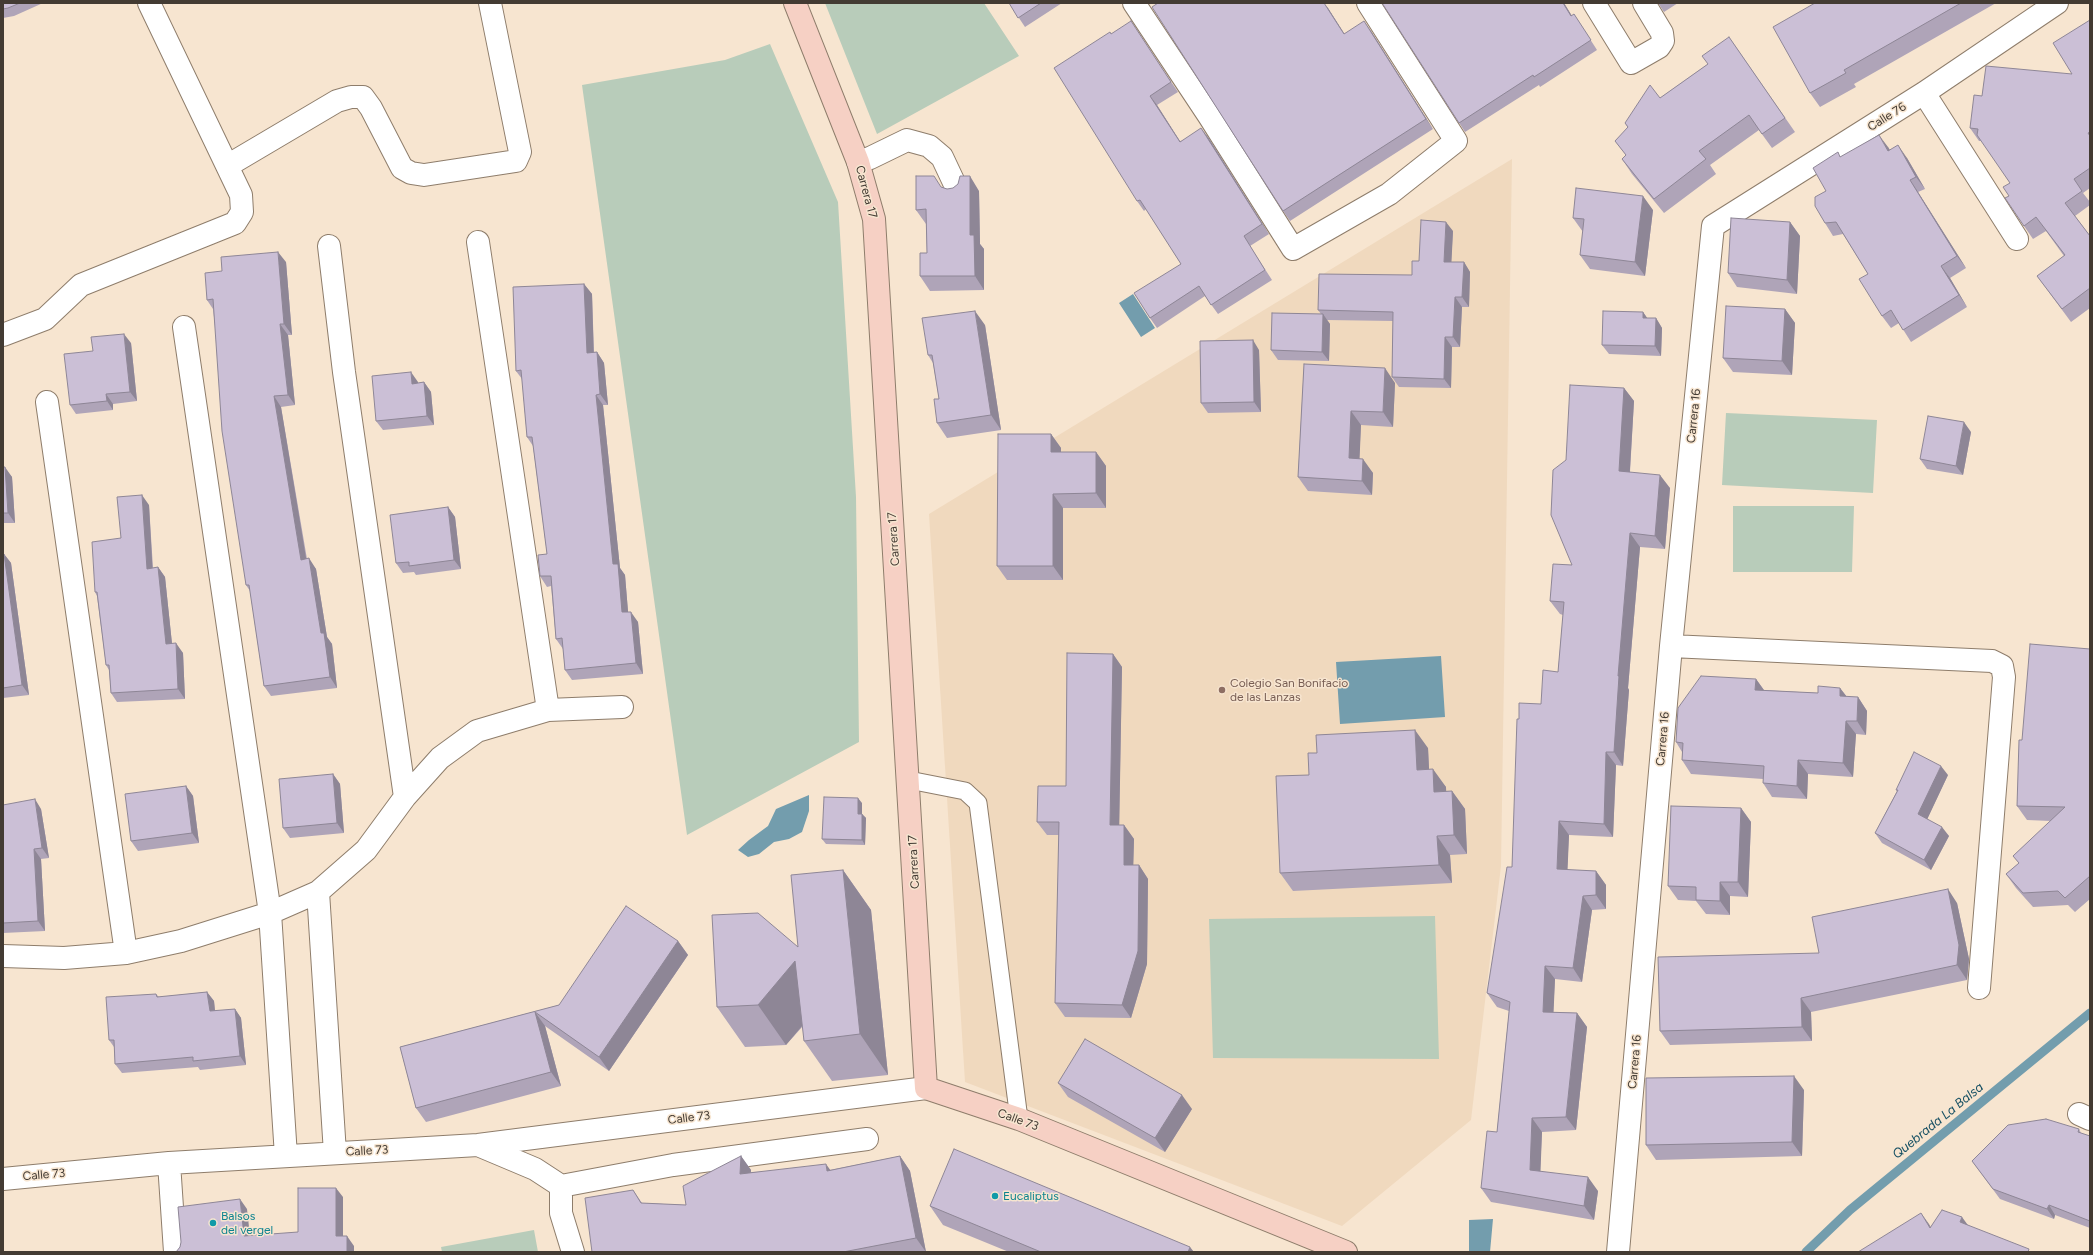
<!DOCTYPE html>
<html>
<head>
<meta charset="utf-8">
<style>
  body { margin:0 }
  #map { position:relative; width:2093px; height:1255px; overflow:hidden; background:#f7e5d0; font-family:Figtree,sans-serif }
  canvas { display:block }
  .frame { position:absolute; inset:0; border:4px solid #433b33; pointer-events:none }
</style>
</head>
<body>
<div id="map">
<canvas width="2093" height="1255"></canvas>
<div class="frame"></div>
</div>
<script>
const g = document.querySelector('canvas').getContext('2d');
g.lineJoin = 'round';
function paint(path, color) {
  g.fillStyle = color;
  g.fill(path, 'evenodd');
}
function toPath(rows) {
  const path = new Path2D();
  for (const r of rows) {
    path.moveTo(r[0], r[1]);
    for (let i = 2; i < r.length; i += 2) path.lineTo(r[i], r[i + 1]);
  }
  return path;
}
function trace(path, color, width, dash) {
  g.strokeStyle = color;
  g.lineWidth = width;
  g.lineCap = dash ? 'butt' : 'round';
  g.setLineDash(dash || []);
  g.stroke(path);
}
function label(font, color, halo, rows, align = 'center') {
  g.font = font + ' Figtree,sans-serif';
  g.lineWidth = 3;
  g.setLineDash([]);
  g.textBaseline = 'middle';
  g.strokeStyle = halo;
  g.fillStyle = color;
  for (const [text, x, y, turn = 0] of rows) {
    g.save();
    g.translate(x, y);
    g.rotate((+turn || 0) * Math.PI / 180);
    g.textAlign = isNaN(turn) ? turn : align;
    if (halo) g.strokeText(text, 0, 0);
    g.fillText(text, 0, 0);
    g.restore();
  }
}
const built = toPath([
  [1512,159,1501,866,1471,1120,1342,1226,965,1082,929,514]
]);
const green = toPath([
  [825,3,984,3,1019,56,877,134],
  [770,44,838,202,856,497,859,742,687,835,582,85,725,60],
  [1726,413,1877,420,1873,493,1722,485],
  [1733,506,1854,506,1852,572,1733,572],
  [1435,916,1439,1059,1213,1058,1209,919],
  [534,1230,538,1252,442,1252,441,1247]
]);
const water = toPath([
  [1133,294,1155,328,1141,337,1119,303],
  [1441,656,1445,717,1340,724,1336,662],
  [809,795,809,811,802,832,789,839,774,842,759,854,748,857,738,850,749,840,768,826,776,809],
  [1493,1219,1490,1252,1469,1252,1469,1220]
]);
const stream = toPath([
  [1806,1252,1850,1210,2090,1013]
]);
const lane = toPath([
  [909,780,965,791,978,803,1019,1119]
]);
const street = toPath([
  [1134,3,1209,116,1293,249,1389,194,1456,141,1368,3],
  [1594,3,1631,63,1659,47,1663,41,1662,33,1644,3],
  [1924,93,2017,239],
  [858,162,870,158,907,140,929,146,942,157,958,191],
  [227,166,337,101,351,97,363,97,371,108,402,168,411,173,424,175,516,161,520,152,490,3],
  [478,242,548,710],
  [329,246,344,372,405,797],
  [184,327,270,913,286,1156],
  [3,335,45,319,81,285,235,223,242,212,241,195,149,3],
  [47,402,126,953],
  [1671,646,1992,661,2002,666,2004,677,1979,988],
  [318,892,335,1153],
  [3,956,64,958,126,953,181,941,270,913,318,892,366,850,405,797,440,758,477,731,548,710,622,707],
  [2079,1114,2090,1119],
  [478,1145,535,1169,561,1186,561,1213,573,1252],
  [169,1163,175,1252],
  [3,1179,169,1163,478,1145,926,1088],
  [561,1186,673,1165,867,1139],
  [1618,1252,1671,646,1713,226,1924,93,2057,3]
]);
const secondary = toPath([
  [795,3,858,162,874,219,926,1088,1019,1119,1346,1252]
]);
const wall = toPath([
  [3,3,43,3,14,16,3,18],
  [1009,3,1062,3,1025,27],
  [1382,3,1564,3,1572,16,1574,14,1597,50,1540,87,1539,85,1465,132],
  [1658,3,1678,3,1664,12],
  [1815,3,1996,3,1854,84,1856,87,1820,107,1810,93],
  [1328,8,1344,34,1371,31,1433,129,1290,221,1283,211],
  [2090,20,2090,188,2083,193,2090,202,2090,205,2075,216,2090,236,2090,308,2071,322,2037,276,2064,256,2046,231,2033,239,2024,226,2009,196,2010,183,1982,141,1979,141,1970,128,1982,96,2072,74],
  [1137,31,1178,92,1157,105,1180,141,1208,137,1269,234,1250,246,1272,280,1218,314,1205,296,1157,328,1150,318,1181,264,1146,209,1144,211,1137,201,1111,34],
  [1729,37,1795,132,1772,148,1759,130,1710,165,1716,174,1664,213,1632,174,1622,159,1626,155,1615,141,1628,128,1625,123,1708,64],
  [1888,147,1890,150,1907,158,1925,189,1918,192,1966,268,1950,278,1967,307,1911,342,1899,323,1891,328,1882,316,1868,274,1843,234,1833,236,1825,223,1826,191,1841,157],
  [942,187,947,189,979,191,980,244,984,249,984,290,930,291,920,276,927,253,926,224,916,210],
  [1653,210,1645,276,1590,269,1580,255,1583,232,1573,218],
  [1790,222,1800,236,1797,294,1737,287,1728,273],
  [1453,231,1451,262,1464,262,1470,272,1469,307,1462,307,1460,347,1452,347,1451,388,1399,387,1392,377,1393,321,1327,320,1330,324,1329,361,1278,360,1271,350,1321,314,1318,310,1412,275,1419,261],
  [286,262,292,335,288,335,295,405,281,407,307,559,316,569,327,637,332,644,337,688,271,696,264,686,250,591,246,585,213,309,207,300,222,271],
  [584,284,592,294,594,352,597,352,604,363,608,405,603,405,620,568,625,575,628,612,638,622,643,674,572,680,565,670,563,649,556,639,551,586,547,587,540,576,547,554,533,446,527,437,522,379,516,371],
  [1785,309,1795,323,1792,375,1733,372,1723,358],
  [1643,312,1647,318,1656,318,1662,328,1661,356,1609,354,1602,345],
  [985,325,1001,430,947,438,937,423,939,399,933,363,928,355],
  [131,343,137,401,113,404,113,410,76,414,70,405,93,351],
  [1259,350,1261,412,1208,413,1201,403],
  [1304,364,1395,383,1393,427,1361,425,1359,459,1373,473,1372,495,1308,491,1298,477],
  [418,382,418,383,424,382,431,392,434,425,383,430,376,421],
  [1624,388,1634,401,1630,472,1670,488,1665,549,1640,547,1628,688,1629,690,1623,766,1616,765,1613,837,1569,835,1567,870,1596,871,1606,885,1606,909,1592,910,1582,982,1555,979,1553,1012,1577,1013,1587,1027,1576,1130,1542,1132,1540,1171,1598,1191,1594,1220,1491,1202,1481,1188,1497,1132,1509,1011,1497,1007,1487,993,1512,867,1519,719,1541,704,1558,672,1563,615,1560,614,1550,601,1572,565,1566,460],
  [1971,432,1963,475,1927,469,1920,459],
  [1051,434,1061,448,1061,452,1096,452,1106,466,1106,508,1063,508,1063,580,1007,580,997,566],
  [3,467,12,477,15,523,3,523],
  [149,505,153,568,158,567,165,577,172,644,183,653,185,699,117,702,111,693,109,670,106,665,97,596,95,592,121,538],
  [448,507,455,517,461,569,416,575,414,572,403,573,396,563],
  [3,554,4,554,11,563,29,695,3,698],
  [2090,649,2090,899,2075,912,2068,905,2033,907,2016,888,2006,874,2019,863,2013,856,2051,821,2027,820,2017,806,2022,740],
  [1113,654,1122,667,1119,825,1124,825,1134,839,1133,865,1139,865,1148,879,1147,964,1131,1018,1065,1017,1055,1003,1059,835,1047,835,1037,822,1066,786],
  [1756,679,1764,690,1818,693,1840,688,1847,697,1858,697,1867,711,1866,735,1856,734,1853,777,1808,774,1807,799,1772,797,1763,783,1763,779,1691,774,1682,760,1682,752,1676,742],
  [1428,748,1429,769,1446,787,1446,791,1452,791,1465,809,1467,854,1450,855,1452,883,1293,891,1280,873,1309,775],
  [333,774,340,784,344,833,290,838,283,828],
  [1948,775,1927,819,1949,836,1931,870,1882,843,1875,833,1897,791,1896,790],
  [186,786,193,796,199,843,138,851,131,841],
  [862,803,862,814,866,818,865,845,826,844,822,839],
  [3,805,41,809,49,858,41,859,45,931,3,933],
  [1741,808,1751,822,1748,897,1730,896,1730,915,1706,914,1696,901,1678,900,1668,886],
  [843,870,871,910,888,1075,832,1081,804,1041,803,1026,786,1045,745,1047,717,1007,798,947],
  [1957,903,1969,959,1967,980,1811,1012,1812,1041,1670,1045,1660,1031,1819,953],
  [678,941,688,955,609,1071,545,1026,561,1086,426,1122,416,1108,400,1047,559,1005],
  [207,992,214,1001,215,1011,235,1009,241,1018,246,1065,200,1070,198,1067,122,1073,115,1064,114,1047,109,1040,156,994,159,997],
  [1058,1083,1192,1109,1165,1152,1068,1097],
  [1804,1090,1802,1156,1656,1160,1646,1145],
  [2079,1129,2081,1133,2090,1136,2090,1228,2055,1215,2054,1219,2000,1199,1972,1161],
  [741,1156,751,1170,751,1172,830,1170,900,1156,910,1171,926,1252,592,1252,633,1190,642,1203,686,1205],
  [930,1206,1194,1252,1009,1252,943,1225]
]);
const shadedWall = toPath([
  [1324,3,1328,8,1351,44,1344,34],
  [1563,3,1564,3,1578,26,1571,16],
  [1364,21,1371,31,1433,129,1426,119],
  [1150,96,1157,105,1186,151,1180,142],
  [1201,128,1208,137,1269,234,1262,224],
  [1879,135,1888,147,1897,163,1888,151],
  [1898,145,1907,158,1925,189,1916,177],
  [970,176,979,191,980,244,984,249,984,290,975,276,970,235],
  [1910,180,1918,192,1966,268,1957,256],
  [1643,196,1653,210,1645,276,1635,262],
  [1446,222,1453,231,1451,271,1444,262],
  [1790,222,1800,236,1797,294,1787,280],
  [278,252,286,262,292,335,284,324],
  [1464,262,1470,272,1469,307,1462,297],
  [1941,266,1950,278,1967,307,1959,295],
  [584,284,592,294,594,364,587,353],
  [1455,297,1462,307,1460,347,1453,337],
  [1785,309,1795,323,1792,375,1782,361],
  [975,311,985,325,1001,430,991,415],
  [1643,312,1650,322,1643,318],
  [1323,314,1330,324,1329,361,1322,352],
  [1656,318,1662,328,1661,356,1655,346],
  [280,324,288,335,295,405,288,395],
  [124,334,131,343,137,401,130,392],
  [1445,337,1452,347,1451,388,1444,379],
  [1253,340,1259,350,1261,412,1254,402],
  [597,352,604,363,608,405,600,394],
  [1385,368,1395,383,1393,427,1383,412],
  [411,372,418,382,419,393,412,384],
  [424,382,431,392,434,425,427,416],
  [1624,388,1634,401,1629,485,1619,471],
  [106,394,113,404,113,410,107,401],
  [596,395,603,405,620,568,625,575,629,623,622,612,613,564],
  [274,396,281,407,308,570,301,560],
  [1351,411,1361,425,1359,472,1349,458],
  [1964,422,1971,432,1963,475,1956,466],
  [1051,434,1061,448,1061,466,1051,452],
  [1096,452,1106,466,1106,508,1096,493],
  [1363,459,1373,473,1372,495,1362,481],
  [5,467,12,477,15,523,8,513],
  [1660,475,1670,488,1665,549,1655,536],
  [1053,494,1063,508,1063,580,1053,566],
  [142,495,149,505,153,578,147,569],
  [448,507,455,517,461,569,454,560],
  [1630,533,1640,547,1628,688,1629,690,1623,766,1614,752,1618,676],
  [4,554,11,563,29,695,22,685],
  [309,558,316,569,327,637,332,644,337,688,330,677,321,633],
  [158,567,165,577,173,653,166,644],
  [631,612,638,622,643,674,636,663],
  [176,643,183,653,185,699,178,689],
  [1113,654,1122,667,1119,839,1110,825],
  [1756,679,1766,693,1755,690],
  [1840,688,1850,701,1840,696],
  [1858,697,1867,711,1866,735,1857,721],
  [1846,721,1856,734,1853,777,1843,763],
  [1415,730,1428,748,1430,788,1417,770],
  [1606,752,1616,765,1613,837,1604,824],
  [1798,760,1808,774,1807,799,1797,786],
  [1941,766,1948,775,1925,824,1918,814],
  [1433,769,1446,787,1447,810,1434,792],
  [333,774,340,784,344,833,337,823],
  [186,786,193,796,199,843,192,833],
  [1452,791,1465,809,1467,854,1454,835],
  [858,798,862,803,862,818,858,814],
  [35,799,41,809,49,858,42,848],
  [1741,808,1751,822,1748,897,1738,882],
  [862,814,866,818,865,845,862,840],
  [1559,821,1569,835,1567,883,1557,869],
  [1124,825,1134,839,1133,878,1124,865],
  [1942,827,1949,836,1931,870,1924,860],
  [1437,836,1450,855,1452,883,1439,865],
  [34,849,41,859,45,931,38,921],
  [1139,865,1148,879,1147,964,1131,1018,1122,1005],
  [843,870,871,910,888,1075,860,1034],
  [1596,871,1606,885,1606,909,1596,895],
  [1720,882,1730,896,1730,915,1720,901],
  [1948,889,1957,903,1969,959,1967,980,1957,965],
  [1583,896,1592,910,1582,982,1573,968],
  [678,941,688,955,609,1071,599,1057],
  [795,961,823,1001,786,1045,758,1005],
  [1545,966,1555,979,1553,1025,1543,1012],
  [207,992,214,1001,216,1021,210,1011],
  [1801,998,1811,1012,1812,1041,1802,1027],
  [235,1009,241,1018,246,1065,240,1056],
  [535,1012,545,1026,561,1086,551,1072],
  [1577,1013,1587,1027,1576,1130,1566,1117],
  [1794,1076,1804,1090,1802,1156,1792,1142],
  [1182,1095,1192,1109,1165,1152,1155,1138],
  [1532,1118,1542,1132,1540,1184,1530,1170],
  [741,1156,751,1170,750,1188,740,1174],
  [900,1156,910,1171,926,1252,916,1238],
  [826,1164,836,1178,827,1171],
  [1588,1177,1598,1191,1594,1220,1584,1206],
  [336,1188,343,1197,343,1246,336,1236],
  [240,1199,247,1209,251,1245,244,1236],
  [2049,1205,2055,1215,2054,1219,2047,1209],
  [1921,1213,1929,1224,1938,1240,1930,1228],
  [1962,1217,1970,1228,1960,1222],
  [347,1236,354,1246,354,1252,347,1252],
  [1190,1247,1194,1252,1188,1252]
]);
const building = toPath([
  [3,3,20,3,8,8,3,9,3,3],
  [1009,3,1041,3,1018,18,1009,3],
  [1158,3,1324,3,1344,34,1364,21,1426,119,1283,211,1152,7,1158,3],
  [1382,3,1563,3,1571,16,1574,14,1591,40,1534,77,1533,75,1459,123,1382,3],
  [1815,3,1961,3,1844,70,1846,73,1810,93,1773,27,1815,3],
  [2090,20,2090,132,2088,133,2090,136,2090,168,2074,179,2082,191,2065,203,2090,236,2090,288,2062,309,2037,276,2065,255,2036,217,2024,226,2005,198,2009,196,2003,187,2010,183,1977,135,1978,129,1970,128,1974,95,1982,96,1986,66,2072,74,2053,43,2090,20],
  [1131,21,1171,82,1150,96,1180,142,1201,128,1262,224,1244,236,1265,270,1211,305,1199,286,1150,318,1134,293,1181,264,1140,200,1137,201,1054,68,1110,32,1111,34,1131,21],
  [1729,37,1785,118,1762,134,1749,115,1699,151,1706,159,1654,199,1622,159,1626,155,1615,141,1628,127,1625,123,1650,85,1660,98,1708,64,1702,56,1729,37],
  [1879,135,1888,151,1898,145,1916,177,1910,180,1957,256,1941,266,1959,295,1903,330,1891,310,1882,316,1859,279,1868,274,1836,222,1825,223,1815,206,1815,197,1826,191,1813,168,1838,152,1840,157,1879,135],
  [916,176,934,176,941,187,947,189,953,188,958,184,960,176,970,176,970,235,974,235,975,276,920,276,920,253,927,253,926,209,916,210,916,176],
  [1576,188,1643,196,1635,262,1580,255,1584,219,1573,218,1576,188],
  [1731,218,1790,222,1787,280,1728,273,1731,218],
  [1421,220,1446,222,1444,262,1464,262,1462,297,1455,297,1453,337,1445,337,1444,379,1392,377,1393,312,1318,310,1319,274,1412,275,1412,261,1419,261,1421,220],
  [278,252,284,324,280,324,288,395,274,396,301,560,309,558,321,633,324,633,330,677,264,686,249,585,246,585,222,431,213,299,207,300,205,273,222,271,221,257,278,252],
  [584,284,587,353,597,352,600,394,596,395,613,564,618,564,622,612,631,612,636,663,565,670,562,638,556,639,551,576,540,576,538,555,547,554,532,437,527,437,521,370,516,371,513,287,584,284],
  [1726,306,1785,309,1782,361,1723,358,1726,306],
  [975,311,991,415,937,423,934,399,939,399,932,355,928,355,922,318,975,311],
  [1603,311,1643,312,1643,318,1656,318,1655,346,1602,345,1603,311],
  [1272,313,1323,314,1322,352,1271,350,1272,313],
  [124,334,130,392,106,394,107,401,70,405,64,354,93,351,91,337,124,334],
  [1253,340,1254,402,1201,403,1200,341,1253,340],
  [1304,364,1385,368,1383,412,1351,411,1349,458,1363,459,1362,481,1298,477,1304,364],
  [411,372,412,384,424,382,427,416,376,421,372,376,411,372],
  [1570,385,1624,388,1619,471,1660,475,1655,536,1630,533,1618,676,1619,676,1614,752,1606,752,1604,824,1559,821,1557,869,1596,871,1596,895,1583,896,1573,968,1545,966,1543,1012,1577,1013,1566,1117,1532,1118,1530,1170,1588,1177,1584,1206,1481,1188,1487,1131,1497,1132,1510,1002,1487,993,1507,867,1512,867,1517,719,1519,719,1519,703,1541,704,1543,670,1558,672,1564,602,1550,601,1553,564,1572,565,1551,515,1553,470,1566,460,1570,385],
  [1928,416,1964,422,1956,466,1920,459,1928,416],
  [998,434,1051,434,1051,452,1096,452,1096,493,1053,494,1053,566,997,566,998,434],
  [3,467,5,467,8,513,3,513,3,467],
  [142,495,147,569,158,567,166,644,176,643,178,689,111,693,109,665,106,665,97,592,95,592,92,542,121,538,117,497,142,495],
  [448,507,454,560,409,566,409,562,396,563,390,515,448,507],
  [3,554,4,554,22,685,3,688,3,554],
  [2030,644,2090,649,2090,876,2065,898,2058,891,2023,893,2006,874,2019,863,2013,856,2065,807,2017,806,2019,740,2022,740,2030,644],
  [1067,653,1113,654,1110,825,1124,825,1124,865,1139,865,1138,951,1122,1005,1055,1003,1059,822,1037,822,1038,786,1066,786,1067,653],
  [1701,676,1756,679,1755,690,1818,693,1818,686,1840,688,1840,696,1858,697,1857,721,1846,721,1843,763,1798,760,1797,786,1763,783,1764,766,1682,760,1683,743,1676,742,1678,708,1701,676],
  [1415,730,1417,770,1433,769,1434,792,1452,791,1454,835,1437,836,1439,865,1280,873,1276,776,1309,775,1308,753,1317,753,1316,735,1415,730],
  [1914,752,1941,766,1918,814,1942,827,1924,860,1875,833,1898,790,1896,790,1914,752],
  [333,774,337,823,283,828,279,779,333,774],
  [186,786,192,833,131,841,125,794,186,786],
  [824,797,858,798,858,814,862,814,862,840,822,839,824,797],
  [35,799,42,848,34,849,38,921,3,923,3,805,35,799],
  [1671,806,1741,808,1738,882,1720,882,1720,901,1696,900,1696,887,1668,886,1671,806],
  [843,870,860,1034,804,1041,795,961,758,1005,717,1007,712,915,758,913,798,947,791,875,843,870],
  [1948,889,1959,945,1957,965,1801,998,1802,1027,1660,1031,1658,957,1819,953,1812,917,1948,889],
  [626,906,678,941,599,1057,535,1012,551,1072,416,1108,400,1047,559,1005,626,906],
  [207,992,210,1011,235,1009,240,1056,193,1061,193,1057,115,1064,114,1040,109,1040,106,997,156,994,157,997,207,992],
  [1085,1039,1182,1095,1155,1138,1058,1083,1085,1039],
  [1794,1076,1792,1142,1646,1145,1646,1078,1794,1076],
  [2046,1119,2079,1129,2078,1132,2090,1136,2090,1221,2049,1205,2047,1209,1993,1189,1972,1161,2008,1125,2046,1119],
  [954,1149,1190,1247,1188,1252,1041,1252,930,1206,954,1149],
  [741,1156,740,1174,826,1164,827,1171,900,1156,916,1238,843,1252,592,1252,585,1198,633,1190,641,1203,686,1205,683,1186,741,1156],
  [298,1188,336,1188,336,1236,347,1236,347,1252,176,1252,180,1247,181,1242,178,1207,240,1199,244,1236,298,1232,298,1188],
  [1942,1210,1962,1217,1960,1222,2029,1249,2028,1252,1858,1252,1921,1213,1930,1228,1942,1210]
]);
const markers = [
  [1222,690,4,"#8d6e63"],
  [995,1196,4,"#0f9aa8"],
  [213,1223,4,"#0f9aa8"]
];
const streetNames = [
  ["Calle 76",1887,117,-32],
  ["Carrera 17",866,192,75],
  ["Carrera 16",1694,416,-84],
  ["Carrera 17",894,539,-94],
  ["Carrera 16",1663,739,-85],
  ["Carrera 17",914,862,-93],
  ["Carrera 16",1635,1062,-85],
  ["Calle 73",689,1118,-7],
  ["Calle 73",1018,1120,20],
  ["Calle 73",367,1151,-3],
  ["Calle 73",44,1175,-5]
];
const educationNames = [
  ["Colegio San Bonifacio",1230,683],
  ["de las Lanzas",1230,697]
];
const cultureNames = [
  ["Eucaliptus",1003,1196],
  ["Balsos",221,1216],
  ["del vergel",221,1230]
];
const waterNames = [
  ["Quebrada La Balsa",1938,1121,-39]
];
paint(built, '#f0d9be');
paint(green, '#b8ccba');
paint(water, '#739dad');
trace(stream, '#739dad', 9);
trace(lane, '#8e7d6b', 19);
trace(street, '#8e7d6b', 24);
trace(secondary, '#8e7d6b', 24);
trace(lane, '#fff', 17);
trace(street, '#fff', 22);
trace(secondary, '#f6d0c4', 22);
paint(wall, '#afa4b8');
paint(shadedWall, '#8e8696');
paint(building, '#cbbfd6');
trace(building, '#8e8696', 1);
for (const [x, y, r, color] of markers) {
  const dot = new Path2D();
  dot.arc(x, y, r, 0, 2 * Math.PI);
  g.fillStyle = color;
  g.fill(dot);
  trace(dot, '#f7e5d0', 1.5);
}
label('12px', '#433b33', '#f7e5d0', streetNames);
label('12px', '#785e54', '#f7e5d0', educationNames, 'left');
label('12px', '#0d838f', '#f7e5d0', cultureNames, 'left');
label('italic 13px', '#185164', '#f7e5d0', waterNames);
</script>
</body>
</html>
